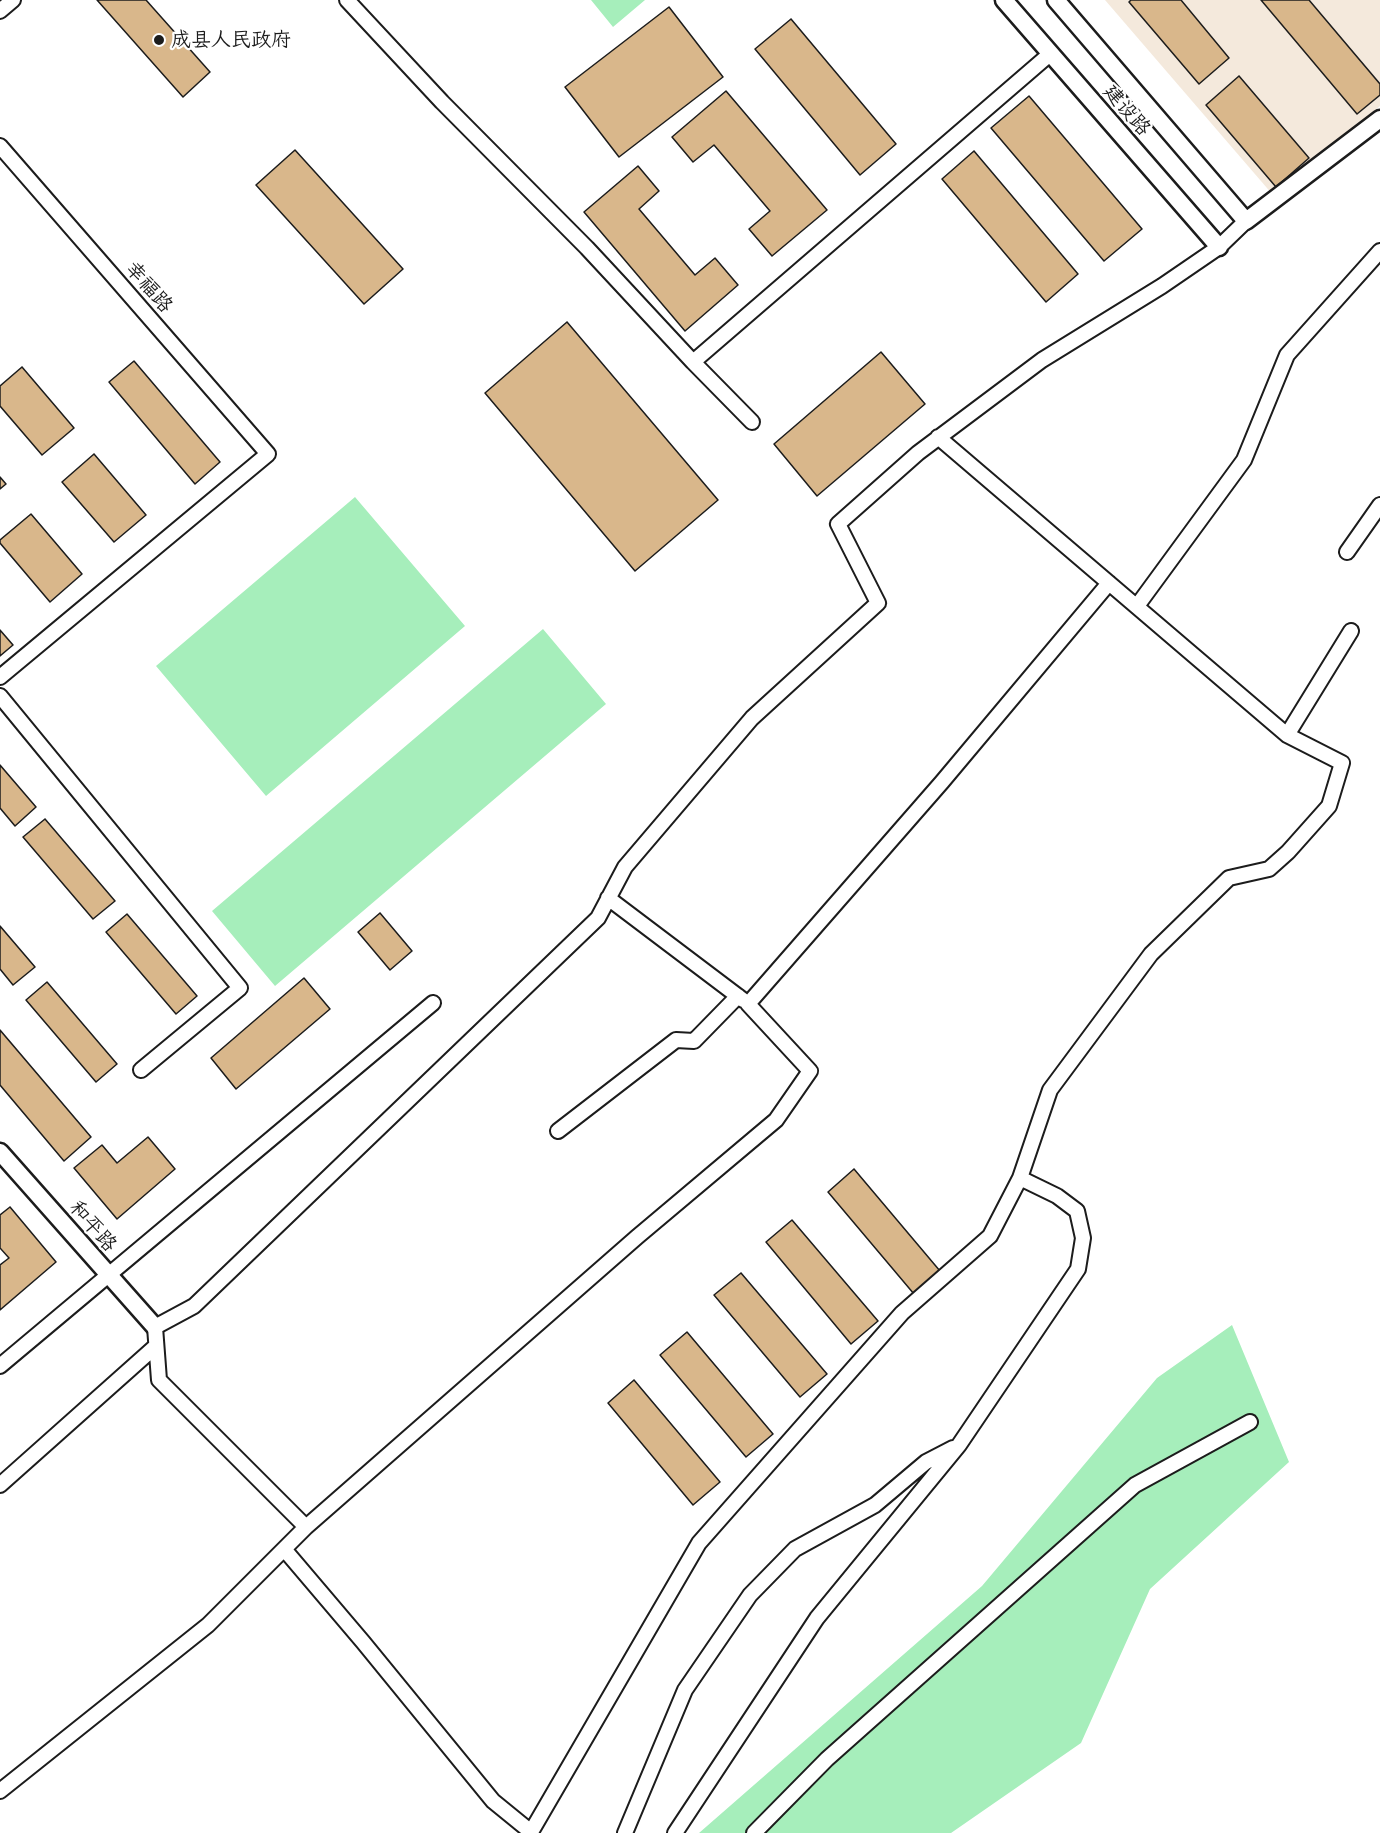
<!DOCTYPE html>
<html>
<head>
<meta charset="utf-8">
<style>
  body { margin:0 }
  canvas { display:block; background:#fff }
</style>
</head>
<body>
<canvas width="1380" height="1833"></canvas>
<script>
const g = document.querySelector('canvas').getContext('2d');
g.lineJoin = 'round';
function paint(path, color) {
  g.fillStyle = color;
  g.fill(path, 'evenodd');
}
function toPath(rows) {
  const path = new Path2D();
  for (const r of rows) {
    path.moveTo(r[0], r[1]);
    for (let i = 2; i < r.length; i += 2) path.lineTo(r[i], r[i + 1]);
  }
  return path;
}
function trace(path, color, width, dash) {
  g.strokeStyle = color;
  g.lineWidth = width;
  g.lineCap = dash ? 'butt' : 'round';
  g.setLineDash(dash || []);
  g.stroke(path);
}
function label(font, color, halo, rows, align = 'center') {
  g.font = font + ' Mali,"LXGW WenKai TC",sans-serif';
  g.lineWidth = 4.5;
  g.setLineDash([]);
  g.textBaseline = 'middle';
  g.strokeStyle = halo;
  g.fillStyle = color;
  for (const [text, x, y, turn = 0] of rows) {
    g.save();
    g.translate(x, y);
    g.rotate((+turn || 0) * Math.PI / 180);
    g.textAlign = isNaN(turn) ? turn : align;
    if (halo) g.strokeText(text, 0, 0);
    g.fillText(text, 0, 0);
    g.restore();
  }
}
const built = toPath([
  [1105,0,1380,0,1380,106,1273,195]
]);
const green = toPath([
  [591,0,645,0,613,27],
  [355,497,465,626,266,796,156,666],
  [543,629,606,704,275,986,212,911],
  [1232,1325,1289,1462,1150,1589,1081,1743,951,1833,699,1833,982,1586,1157,1378]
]);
const building = toPath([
  [97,0,146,0,210,72,183,97,97,0],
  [1131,0,1181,0,1229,58,1199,84,1129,2,1131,0],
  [1261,0,1309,0,1380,84,1380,95,1357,114,1261,0],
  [669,7,723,77,619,157,565,87,669,7],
  [791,19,896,144,860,175,755,49,791,19],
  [1239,76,1309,158,1276,187,1206,105,1239,76],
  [726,91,827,210,772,256,749,229,770,211,714,145,693,162,672,137,726,91],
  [1029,96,1142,229,1104,261,991,128,1029,96],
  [295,150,403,269,364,304,256,185,295,150],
  [974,151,1078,274,1046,302,942,179,974,151],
  [638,166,659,191,639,209,695,275,715,258,738,285,685,331,584,212,638,166],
  [567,322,718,500,635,571,485,393,567,322],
  [881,352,925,404,817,496,774,444,881,352],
  [134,361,220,462,195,484,109,382,134,361],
  [22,367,74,428,42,455,0,406,0,386,22,367],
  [94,454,146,515,114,542,62,482,94,454],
  [0,477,6,484,0,489,0,477],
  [31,514,82,574,50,602,0,543,0,540,31,514],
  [0,630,13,645,0,656,0,630],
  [0,765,36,807,15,826,0,808,0,765],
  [45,819,115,901,93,919,23,837,45,819],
  [380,913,412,951,390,970,358,932,380,913],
  [127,914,197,996,176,1014,106,932,127,914],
  [0,926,35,967,13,985,0,969,0,926],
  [304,978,330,1009,236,1089,211,1058,304,978],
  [47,982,117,1064,96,1082,26,1000,47,982],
  [0,1030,91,1137,64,1161,0,1085,0,1030],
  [148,1137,175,1169,117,1219,74,1168,102,1145,117,1163,148,1137],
  [854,1169,940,1271,914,1294,828,1192,854,1169],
  [10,1207,56,1262,0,1310,0,1265,9,1258,0,1248,0,1215,10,1207],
  [792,1220,878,1321,851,1344,766,1242,792,1220],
  [741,1273,827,1374,800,1397,714,1295,741,1273],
  [687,1332,773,1434,746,1457,660,1355,687,1332],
  [634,1380,720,1482,693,1505,608,1403,634,1380]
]);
const minor = toPath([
  [347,0,442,102,587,248,693,362,752,422],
  [0,11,13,0],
  [0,146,268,454,0,677],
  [693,362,1050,54],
  [1347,552,1380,505],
  [1137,606,1244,460,1287,355,1380,251],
  [0,696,240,988,141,1070],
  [1287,735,1351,631],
  [608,898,743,1000],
  [558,1131,676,1040,694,1041,738,996],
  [0,1366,433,1003],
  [0,1485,156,1346],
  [306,1527,159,1380,155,1327,194,1306,598,918,625,867,752,718,878,603,838,524,918,453,1042,360,1162,286,1219,247,1246,221],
  [284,1549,363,1642,493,1801,531,1832,699,1543,902,1313,990,1236,1020,1178,1050,1090,1151,954,1229,878,1269,869,1288,852,1329,806,1342,763,1287,735,938,437],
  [0,1791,208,1625,306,1527,637,1237,776,1120,810,1071,748,1004,942,782,1109,583],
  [625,1833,685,1690,750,1595,795,1549,875,1505,926,1462,953,1448],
  [675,1833,817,1618,959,1445,1078,1269,1083,1238,1077,1211,1057,1196,1020,1178],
  [754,1833,827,1759,1135,1485,1250,1422]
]);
const tertiary = toPath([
  [1004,0,1219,247],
  [1056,0,1246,221,1380,119],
  [0,1152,155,1327]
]);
const markers = [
  [159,40,6,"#1c1c1c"]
];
const poiNames = [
  ["成县人民政府",171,40]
];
const streetNames = [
  ["建设路",1127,110,49],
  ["幸福路",149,287,49],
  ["和平路",93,1226,49]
];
paint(built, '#f4e9dc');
paint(green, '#a6eebb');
paint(building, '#d9b78b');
trace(building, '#1c1c1c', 1.5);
trace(minor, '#1c1c1c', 18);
trace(tertiary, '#1c1c1c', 21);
trace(minor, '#fff', 14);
trace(tertiary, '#fff', 16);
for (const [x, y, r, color] of markers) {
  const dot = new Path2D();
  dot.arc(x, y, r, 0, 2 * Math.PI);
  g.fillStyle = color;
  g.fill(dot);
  trace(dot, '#fff', 2);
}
label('20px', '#1c1c1c', '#fff', poiNames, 'left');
label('20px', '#1c1c1c', '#fff', streetNames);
</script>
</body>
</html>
